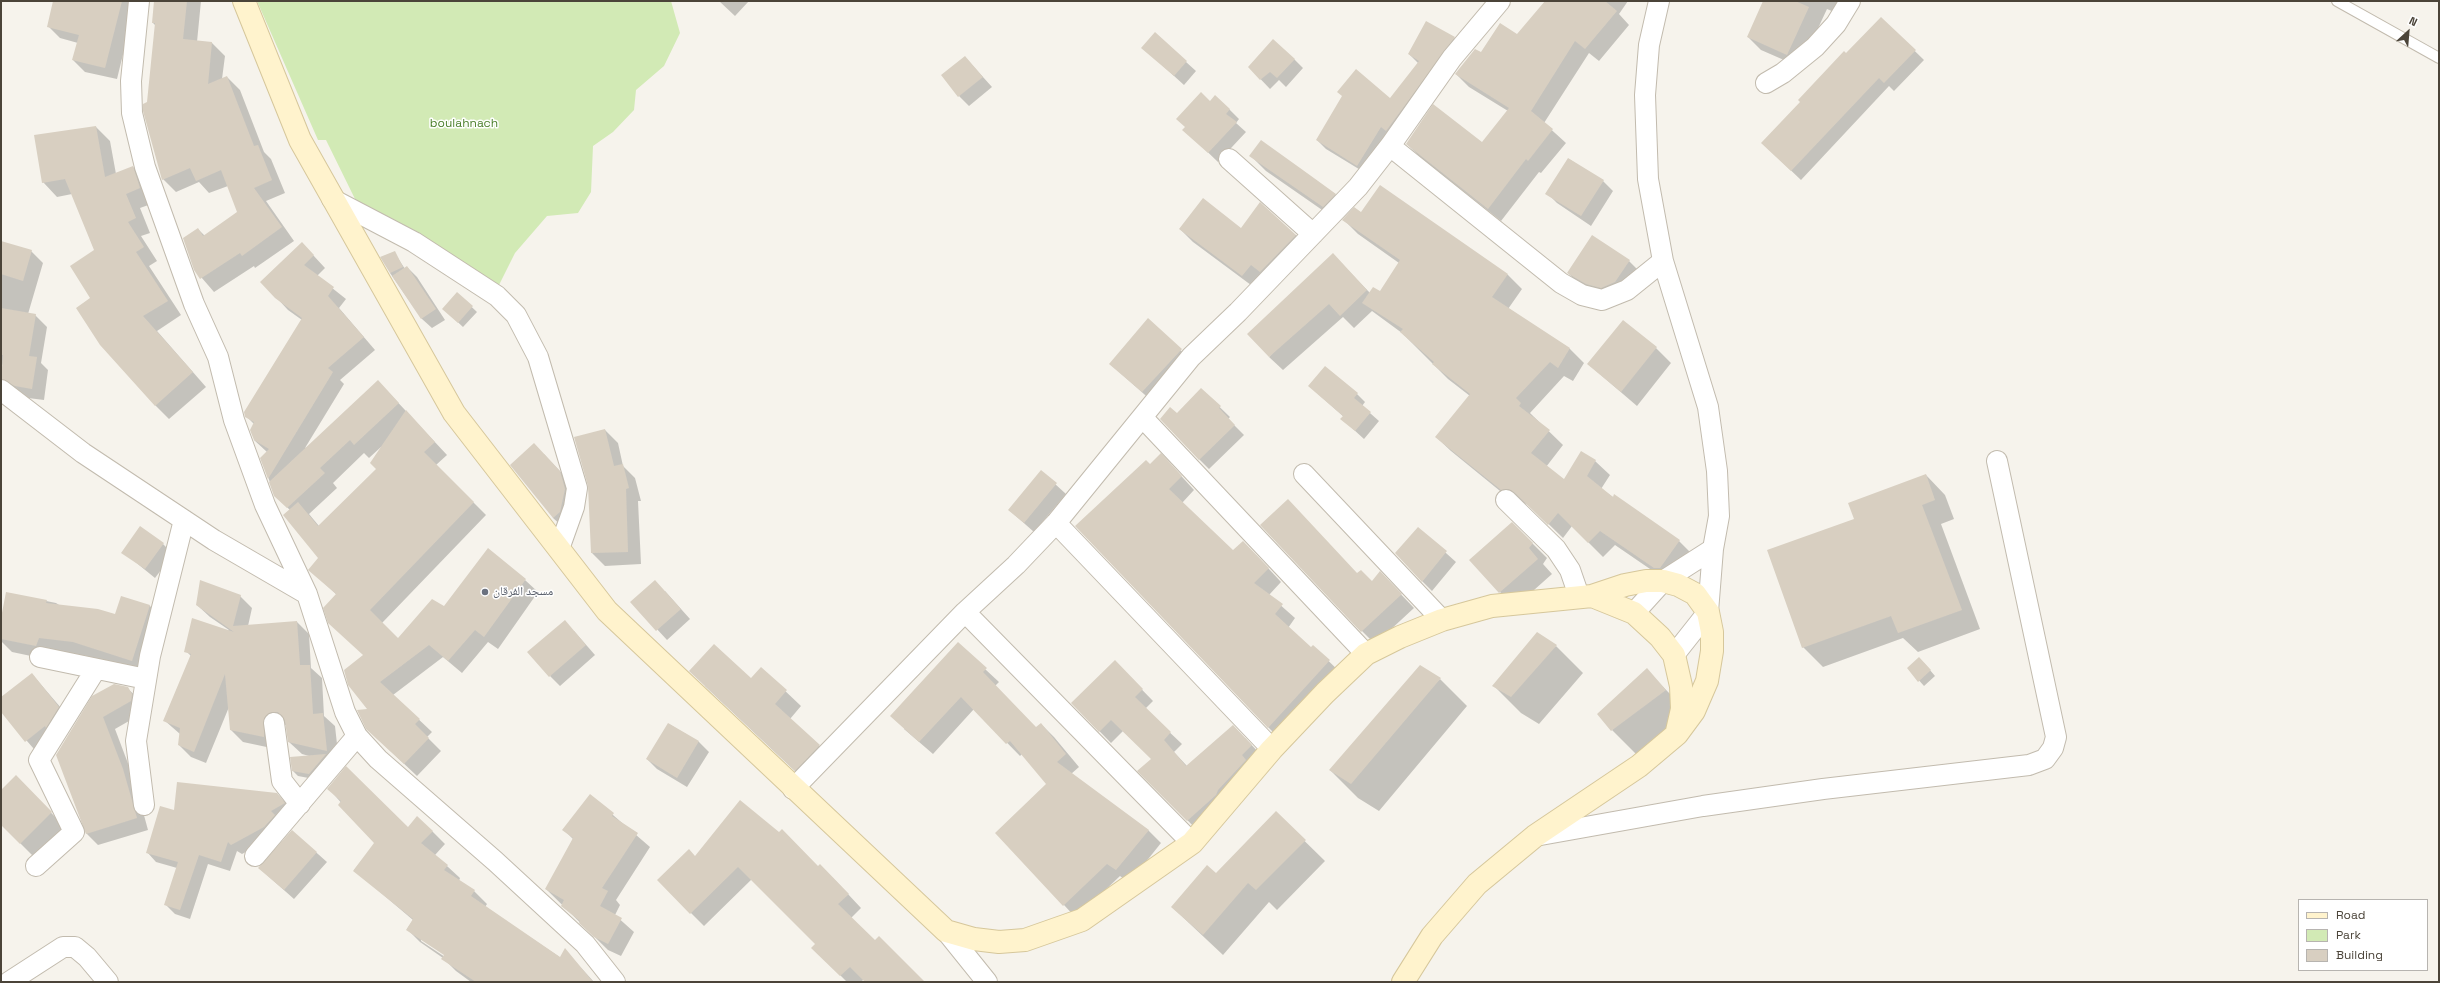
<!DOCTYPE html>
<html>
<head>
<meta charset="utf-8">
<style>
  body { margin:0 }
  #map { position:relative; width:2440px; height:983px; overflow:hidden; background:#f6f3ec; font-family:"Space Grotesk",sans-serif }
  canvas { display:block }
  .frame { position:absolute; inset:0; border:2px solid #4b4439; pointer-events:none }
  .legend { position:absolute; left:2298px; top:899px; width:130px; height:72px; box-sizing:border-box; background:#fff; border:1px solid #b7b4b0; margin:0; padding:5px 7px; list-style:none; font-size:12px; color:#4b4439 }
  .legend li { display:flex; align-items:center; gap:8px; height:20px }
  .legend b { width:20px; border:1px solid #b7b4b0 }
  .north { position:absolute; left:2388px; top:12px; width:40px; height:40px; -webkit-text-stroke:3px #fff; paint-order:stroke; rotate:26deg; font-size:11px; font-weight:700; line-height:16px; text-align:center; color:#4b4439 }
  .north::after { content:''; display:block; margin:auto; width:14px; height:18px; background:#4b4439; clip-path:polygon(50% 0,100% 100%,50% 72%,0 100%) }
</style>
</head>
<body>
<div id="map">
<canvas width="2440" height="983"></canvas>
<div class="frame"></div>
<ul class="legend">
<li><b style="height:5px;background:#fff3cd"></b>Road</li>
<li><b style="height:11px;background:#d2eab5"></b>Park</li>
<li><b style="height:11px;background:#d8cfc1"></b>Building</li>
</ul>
<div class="north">N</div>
</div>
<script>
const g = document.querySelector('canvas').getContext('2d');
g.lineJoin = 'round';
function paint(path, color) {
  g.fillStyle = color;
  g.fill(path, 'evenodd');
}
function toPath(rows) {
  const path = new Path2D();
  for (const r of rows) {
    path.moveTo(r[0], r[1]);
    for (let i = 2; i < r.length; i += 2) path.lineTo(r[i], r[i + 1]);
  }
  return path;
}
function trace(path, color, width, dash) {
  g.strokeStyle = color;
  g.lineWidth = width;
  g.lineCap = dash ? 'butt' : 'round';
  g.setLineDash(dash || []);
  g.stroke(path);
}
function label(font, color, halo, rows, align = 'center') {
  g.font = font + ' "Space Grotesk","Noto Naskh Arabic",sans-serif';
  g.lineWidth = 3;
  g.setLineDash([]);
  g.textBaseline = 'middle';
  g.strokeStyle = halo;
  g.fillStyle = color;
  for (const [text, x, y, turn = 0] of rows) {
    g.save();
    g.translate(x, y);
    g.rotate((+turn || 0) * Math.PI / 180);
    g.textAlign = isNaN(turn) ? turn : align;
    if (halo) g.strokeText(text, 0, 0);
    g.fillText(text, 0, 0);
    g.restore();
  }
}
const green = toPath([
  [257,1,671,1,680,33,664,66,636,90,634,110,613,132,593,146,591,192,578,213,547,216,515,253,499,285,485,283,355,199,326,140,318,140]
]);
const shadow = toPath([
  [54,1,136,1,117,79,85,72,73,60,78,43,60,38,48,26],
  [155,1,201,1,197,42,212,43,225,56,222,79,227,77,240,90,264,152,271,159,285,193,266,201,294,241,255,268,254,266,214,292,195,270,198,229,205,236,238,212,228,186,209,193,199,182,176,192,163,179,148,103,156,26,153,23],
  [719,1,749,1,735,16],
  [1546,1,1628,1,1619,14,1629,25,1599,61,1589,53,1544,123,1566,143,1541,173,1539,172,1501,221,1420,157,1407,144,1482,143,1508,111,1469,87,1456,74,1482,54,1517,35],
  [1764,1,1838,1,1834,12,1827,9,1800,67,1761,50,1748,37],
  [1881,18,1924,60,1894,91,1889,86,1801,180,1762,143],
  [1155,34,1196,71,1184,85,1153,57],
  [1454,38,1463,47,1367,174,1326,149,1317,140,1391,99,1419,64,1409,54],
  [965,57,992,87,969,106,959,96],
  [1294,59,1303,68,1286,87,1279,80,1270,89,1249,67],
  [1210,103,1229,109,1239,119,1236,123,1246,132,1218,162,1194,139],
  [96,127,110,141,116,174,133,167,147,181,154,203,140,208,150,233,141,236,157,261,149,266,181,315,157,331,206,387,169,419,155,405,92,298,95,251,72,194,57,197,43,182],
  [1251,156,1335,194,1350,209,1338,221,1266,171],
  [1569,159,1603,181,1613,191,1591,226,1557,203,1547,193],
  [1380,186,1508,275,1522,289,1508,309,1570,349,1584,363,1573,381,1564,376,1530,413,1563,445,1546,467,1564,481,1595,461,1610,475,1601,489,1679,541,1693,555,1669,582,1615,545,1603,557,1572,526,1563,538,1530,506,1524,503,1516,504,1451,451,1436,437,1470,396,1448,379,1402,333,1372,311,1354,328,1343,317,1283,370,1269,357,1346,268,1370,293,1380,293,1399,263,1358,234,1344,220,1362,214],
  [1180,229,1242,229,1296,235,1308,248,1255,288,1193,242],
  [1,242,31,251,43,263,28,314,35,315,47,327,41,363,48,370,44,400,28,398,14,391,1,378,3,365,1,364],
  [394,252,405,269,407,267,417,277,445,320,432,328,422,319,390,273],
  [313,255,325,268,317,276,346,299,339,308,375,350,340,380,344,384,305,448,391,395,447,455,436,465,486,515,382,623,399,640,444,607,525,580,538,592,498,649,488,642,462,673,443,657,393,695,432,732,427,737,441,751,417,776,381,742,369,710,364,656,337,595,310,570,319,558,290,510,275,496,261,458,267,452,254,440,254,424,246,416,302,320,288,310,262,282],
  [381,447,377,469,319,526,309,514,337,488,333,483,364,453,369,458],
  [1629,261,1639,271,1612,297,1578,283,1568,273],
  [458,294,477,312,463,327,448,313],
  [1148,320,1191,360,1153,402,1110,364],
  [1656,348,1671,363,1637,406,1588,364],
  [1201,389,1230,417,1228,419,1244,435,1209,469,1199,459,1177,415],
  [1318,394,1357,394,1365,402,1362,406,1379,421,1364,439,1342,419,1344,417],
  [605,430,618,443,623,466,635,478,641,501,638,501,641,564,605,566,592,553],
  [544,454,570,482,563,527,553,518],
  [1150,465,1174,468,1194,490,1182,503,1233,551,1256,555,1281,582,1269,595,1295,618,1288,628,1311,649,1313,646,1342,674,1281,740,1268,727],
  [1042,472,1066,494,1034,532,1009,510],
  [1926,475,1945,495,1954,519,1941,524,1980,629,1918,652,1903,638,1823,667,1803,647,1856,519],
  [1512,523,1547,558,1543,564,1552,574,1515,607,1500,592],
  [1418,528,1456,562,1432,591,1422,581],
  [163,544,173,554,155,578,123,552],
  [1357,574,1372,582,1393,586,1414,608,1375,644,1362,631],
  [665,591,690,619,667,640,632,602],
  [7,593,56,603,59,605,116,615,122,597,150,606,163,620,146,674,87,656,53,651,50,660,12,652,1,641,1,623],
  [240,596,252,608,248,626,297,622,309,634,311,668,322,678,324,716,335,726,339,762,314,779,298,776,293,771,309,756,302,754,289,742,287,724,275,731,276,749,243,742,231,730,229,707,206,763,191,757,179,745,180,734,164,720,191,656,186,651,229,630,210,617,197,605],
  [574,631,595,655,560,686,550,676],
  [958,644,999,682,995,686,1036,728,1041,724,1054,737,1079,767,1071,774,1148,830,1161,843,1129,883,1120,876,1076,918,1064,905,1048,784,1022,754,1020,756,974,709,933,754,904,729],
  [1556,646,1583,673,1539,724,1521,713,1494,686],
  [1115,662,1153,701,1145,709,1182,744,1174,752,1187,766,1245,738,1263,757,1199,832,1139,771,1152,759,1123,731,1111,743,1072,703],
  [1924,663,1935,676,1924,686,1908,668],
  [761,668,801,706,790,719,834,760,810,785,705,686,751,679],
  [1647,670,1693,718,1639,757,1612,730],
  [32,674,73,722,40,756,1,711,1,698],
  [1440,679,1467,706,1379,811,1358,798,1330,770],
  [127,688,140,700,143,713,115,729,135,782,148,830,98,845,86,833,57,755],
  [669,724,699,742,709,752,687,787,657,769,647,759],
  [16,777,66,828,35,858,1,824,1,791],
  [329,789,408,828,432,831,445,844,435,855,460,878,459,881,474,891,487,904,485,907,561,958,565,950,594,982,471,982,456,971,443,958,420,942,407,929,413,920,354,870,376,842],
  [421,938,449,957,448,959,421,941],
  [277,794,287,804,274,837,242,854,237,851,230,871,208,864,190,919,175,914,165,904,177,868,156,862,147,852,175,811],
  [591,796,650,847,616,900,620,905,615,915,634,932,621,956,608,950,546,889,573,839,564,830],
  [1276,813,1325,861,1277,910,1269,902,1223,955,1172,907,1216,874],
  [292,831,327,862,294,899,259,868],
  [695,857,818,867,833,878,861,908,851,918,875,942,923,982,866,982,864,979,861,982,847,982,813,948,816,944,752,879,704,926,658,880]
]);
const building = toPath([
  [53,1,122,1,105,68,72,60,79,35,47,27],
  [154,1,187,1,183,39,212,42,208,84,227,76,254,146,258,145,272,180,254,188,282,227,242,256,240,253,200,279,194,270,183,238,198,228,203,236,237,212,221,170,196,181,190,168,162,180,143,111,143,104,147,102,155,23,152,23],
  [1545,1,1605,1,1617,11,1585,49,1575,41,1531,111,1553,129,1528,161,1526,159,1488,209,1406,144,1433,104,1482,142,1509,108,1455,74,1475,49,1481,52,1500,23,1517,34],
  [1763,1,1795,1,1809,7,1787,55,1747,37],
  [1881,17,1916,50,1884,83,1879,78,1791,171,1761,143,1800,102,1798,100,1844,51,1846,53],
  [1426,21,1455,37,1386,131,1381,127,1357,166,1316,140,1342,96,1337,92,1356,69,1390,98,1419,61,1408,54],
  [1155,32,1187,61,1174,76,1141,48],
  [1273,39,1295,59,1277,78,1270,72,1260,80,1248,67],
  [965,56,983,77,958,97,941,75],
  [1201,92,1210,101,1215,95,1230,109,1226,114,1237,122,1208,153,1182,130,1185,127,1176,119],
  [96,126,105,177,133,166,140,188,126,194,136,218,128,222,144,247,136,252,168,301,143,316,193,372,155,406,100,345,76,308,90,298,70,266,94,250,65,179,42,183,34,135],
  [1261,140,1307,173,1336,194,1323,207,1249,156],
  [1568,158,1604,180,1581,216,1545,194],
  [1380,185,1508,274,1492,297,1570,348,1558,368,1550,362,1516,398,1521,403,1519,406,1550,430,1531,453,1564,479,1581,451,1596,460,1587,476,1613,497,1614,494,1680,540,1660,568,1654,568,1600,531,1588,543,1558,513,1548,525,1514,492,1508,489,1501,490,1435,437,1470,394,1432,364,1434,362,1400,332,1403,329,1362,303,1373,287,1380,291,1400,260,1342,220,1354,207,1361,212],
  [1203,198,1241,228,1260,202,1296,235,1260,272,1251,265,1242,276,1179,229],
  [1592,235,1630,260,1615,282,1601,288,1586,284,1567,273],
  [1,241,32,250,23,281,1,274],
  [302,242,314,255,304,265,334,287,328,296,364,337,328,368,333,372,268,479,260,458,269,449,254,440,250,430,254,422,245,417,244,412,302,318,275,298,260,282],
  [395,251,403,267,390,273,380,257],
  [1333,253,1367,290,1340,316,1329,304,1269,357,1247,334],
  [407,266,436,309,421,319,392,276],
  [457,292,473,306,458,323,442,309],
  [1,308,36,314,29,356,37,357,32,389,15,386,1,379,3,355,1,355],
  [1148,318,1182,349,1142,392,1109,364],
  [1623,320,1657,347,1621,392,1587,364],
  [1325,366,1358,393,1354,398,1371,412,1355,431,1340,419,1343,416,1308,386],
  [378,380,399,403,354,445,350,440,320,468,325,473,287,508,274,496,269,482],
  [1201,388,1221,406,1219,408,1235,425,1199,460,1160,419,1170,407,1177,413],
  [406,410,435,442,424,452,474,502,370,610,398,638,432,599,444,606,488,548,526,579,484,637,475,630,448,661,429,645,380,682,420,719,415,724,429,738,404,764,366,729,357,710,367,709,348,685,344,670,363,655,328,623,323,608,336,594,308,570,318,558,283,515,298,502,318,526,376,469,370,463],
  [605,429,614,466,623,464,629,488,626,489,628,552,591,553,588,486,574,437],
  [534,443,560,471,565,489,560,512,553,518,510,465],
  [1161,453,1182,476,1169,489,1233,550,1243,541,1269,568,1254,583,1283,604,1275,614,1311,647,1313,645,1330,660,1268,728,1075,526,1146,460,1150,464],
  [1041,470,1057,483,1024,523,1008,510],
  [1926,474,1935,500,1922,505,1962,610,1898,633,1891,616,1802,648,1767,550,1854,519,1848,503],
  [1288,499,1357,573,1361,570,1372,581,1380,571,1402,594,1361,632,1260,525],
  [1512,522,1533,543,1529,548,1538,559,1499,593,1469,560],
  [140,526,164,543,145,569,121,553],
  [1418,527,1447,551,1422,582,1395,553],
  [200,580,241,595,233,626,297,621,300,665,310,665,313,714,323,713,327,751,288,742,285,721,278,712,272,712,264,718,264,737,230,730,225,674,194,752,178,745,180,728,163,721,191,654,184,652,192,618,234,632,196,605],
  [655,580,681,609,656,631,630,602],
  [6,592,47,600,46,603,98,609,115,614,121,596,150,605,132,661,73,642,39,638,36,646,1,639,1,618],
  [565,620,586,645,549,677,527,652],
  [1537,632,1557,645,1511,697,1492,686],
  [958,642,987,668,983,672,1036,727,1041,723,1066,754,1057,762,1149,830,1116,870,1107,864,1063,906,995,833,1046,784,1010,741,1006,744,961,697,919,742,890,716],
  [714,644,751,678,761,667,787,690,775,704,820,745,795,771,689,671],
  [1919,657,1931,670,1918,682,1907,668],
  [1115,660,1143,689,1135,697,1171,732,1164,740,1186,766,1233,725,1252,745,1242,755,1246,760,1218,790,1216,795,1187,821,1137,771,1151,759,1111,720,1099,732,1071,703],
  [1420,665,1441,678,1351,784,1329,770],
  [1647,668,1666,690,1611,731,1597,714],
  [32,673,59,707,46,728,45,726,25,742,1,712,1,697],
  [114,684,128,687,132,694,131,701,103,717,123,769,137,818,86,834,56,755,92,696],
  [668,723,699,741,677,778,646,759],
  [326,754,309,774,292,771,290,757],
  [346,766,408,827,417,816,433,831,421,843,448,865,444,870,475,890,471,896,560,957,565,948,593,982,476,982,441,959,444,955,406,930,413,919,353,871,374,843,338,805,341,801,327,789],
  [16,775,52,812,20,844,1,825,1,790],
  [177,782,277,793,285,803,271,811,275,815,264,827,231,845,228,842,221,862,199,855,180,910,164,905,178,862,146,853,160,806,174,810],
  [590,794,614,813,612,816,638,833,602,888,608,891,600,906,622,918,608,944,594,937,579,923,580,921,561,906,564,900,545,889,573,838,562,830],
  [740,800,779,832,782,829,818,866,820,864,849,894,838,904,875,940,879,936,925,982,865,982,850,967,840,976,811,948,815,944,738,867,690,914,657,880,689,849,695,856],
  [1276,811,1306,840,1256,890,1248,883,1203,935,1171,907,1207,865,1216,873],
  [292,830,317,852,284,890,258,868]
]);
const service = toPath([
  [2337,1,2439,58]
]);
const minor = toPath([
  [139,1,131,81,132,113,145,167,194,304,218,357,234,420,265,505,307,594,345,712,357,736,378,759,495,861,585,944,615,982],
  [1659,1,1649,45,1645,95,1648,179,1663,261,1708,407,1717,471,1719,516,1713,549,1708,612,1674,655],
  [1766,83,1783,73,1815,47,1836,24,1850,1],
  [1390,146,1561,283,1582,295,1602,300,1627,290,1663,261],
  [1229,159,1313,234],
  [332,199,414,242,497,296,516,315,538,357,577,488,574,507,559,549],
  [1,390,83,453,214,540,307,594],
  [1143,418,1366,654],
  [1304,474,1442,620],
  [1506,500,1556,549,1570,570,1579,596],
  [1056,523,1272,749],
  [965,612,1192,843],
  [1634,613,1663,581,1713,549],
  [40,657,146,679],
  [274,723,282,781,300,804],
  [793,789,965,612,1016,565,1056,523,1191,357,1238,312,1358,187,1390,146,1452,58,1500,1],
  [144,805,136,741,150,656,184,520],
  [1535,836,1703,806,1823,789,2029,765,2045,759,2053,748,2056,737,1997,461],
  [255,856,357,736],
  [36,866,74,832,39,760,96,669],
  [946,931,987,982],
  [9,982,63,947,75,947,87,957,108,982]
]);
const secondary = toPath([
  [244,1,300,140,454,413,607,611,946,931,974,939,999,942,1025,940,1082,920,1192,843,1272,749,1325,693,1366,654,1400,637,1442,620,1492,606,1592,596,1625,585,1646,581,1663,581,1678,585,1695,594,1708,612,1712,632,1712,651,1707,681,1694,711,1677,734,1639,766,1535,836,1477,884,1432,936,1403,982],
  [1592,596,1634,613,1660,637,1674,655,1681,686,1682,709,1677,731]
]);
const markers = [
  [485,592,4,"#6b7280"]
];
const parkNames = [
  ["boulahnach",464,124]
];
const worshipNames = [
  ["مسجد الفرقان",493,592]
];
paint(green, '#d2eab5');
paint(shadow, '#0003');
paint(building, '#d8cfc1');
trace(service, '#c2bbae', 12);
trace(minor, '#c2bbae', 22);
trace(secondary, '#d6c79b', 24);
trace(service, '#fff', 10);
trace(minor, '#fff', 20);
trace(secondary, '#fff3cd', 22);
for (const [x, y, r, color] of markers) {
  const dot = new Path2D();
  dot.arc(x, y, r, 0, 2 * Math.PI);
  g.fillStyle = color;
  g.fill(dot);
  trace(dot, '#fff', 1.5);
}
label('12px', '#4a7f2a', '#fff', parkNames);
label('12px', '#5b616d', '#fff', worshipNames, 'left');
</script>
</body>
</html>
